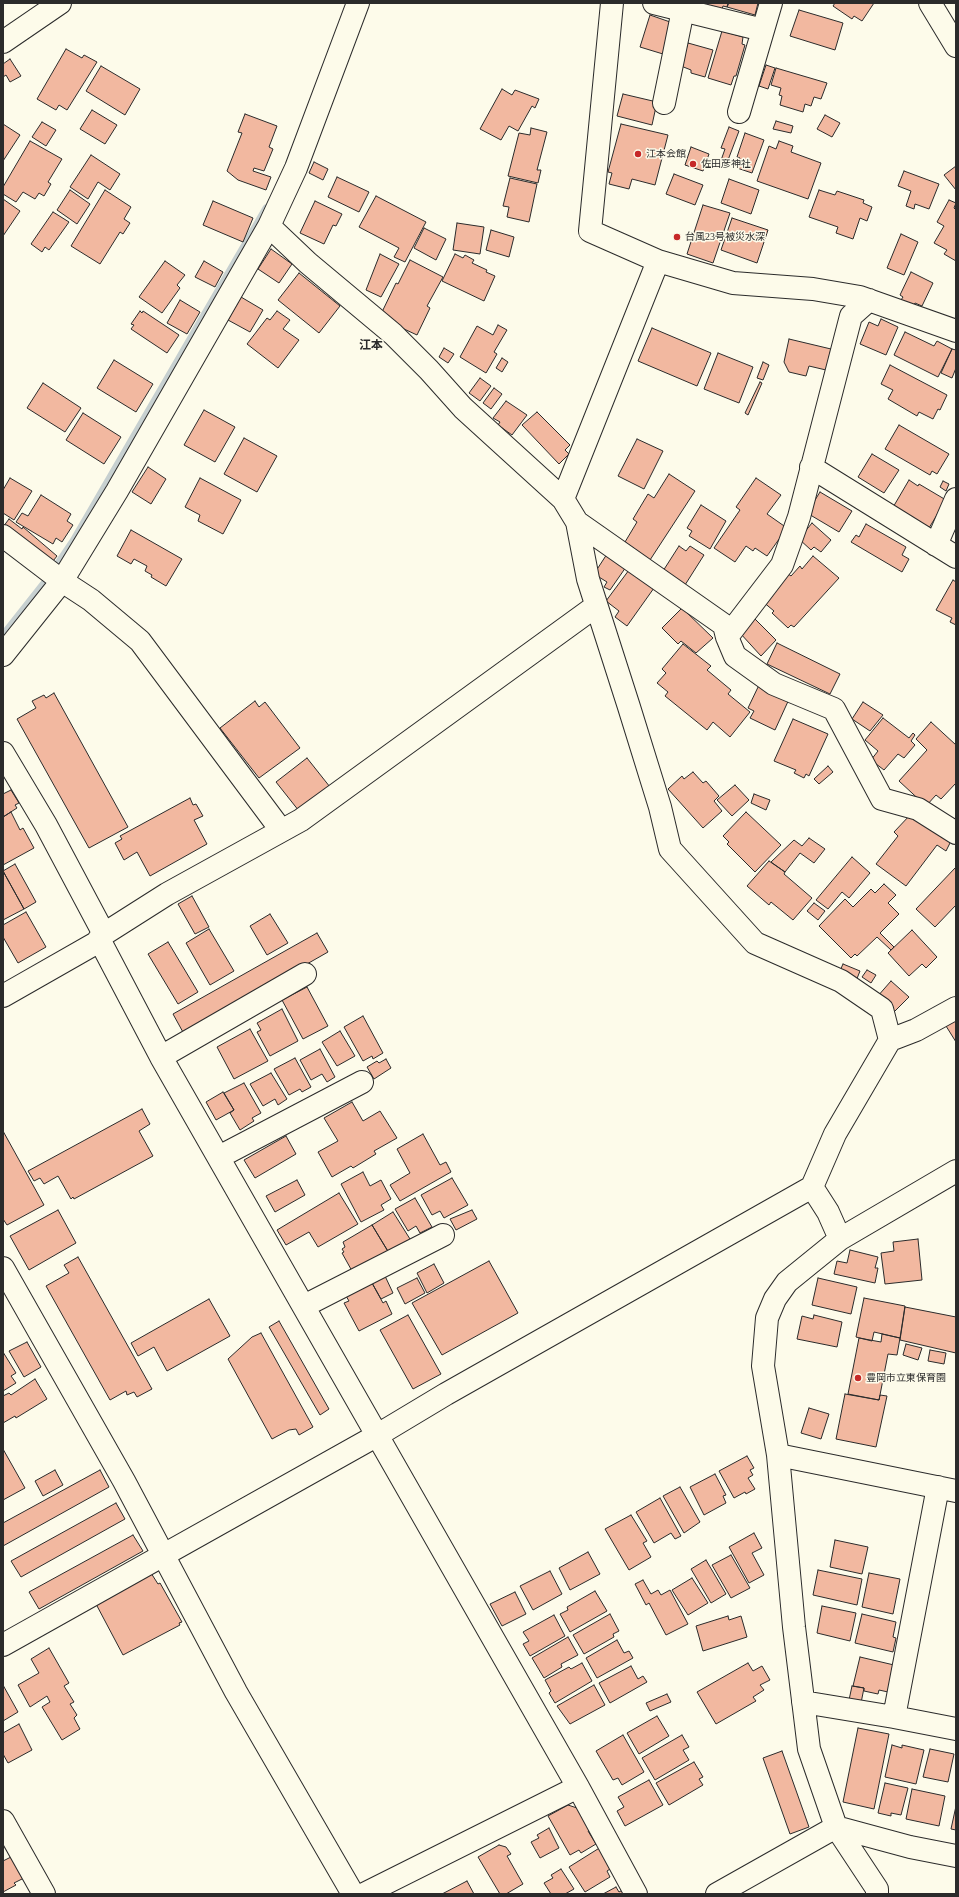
<!DOCTYPE html>
<html>
<head>
<meta charset="utf-8">
<style>
  body { margin:0 }
  #map { position:relative; width:959px; height:1897px; overflow:hidden; background:#fdfbea; font-family:"Times New Roman",serif }
  canvas { display:block }
  .frame { position:absolute; inset:0; border:4px solid #2b2b2b; pointer-events:none }
</style>
</head>
<body>
<div id="map">
<canvas width="959" height="1897"></canvas>
<div class="frame"></div>
</div>
<script>
const g = document.querySelector('canvas').getContext('2d');
g.lineJoin = 'round';
function toPath(rows) {
  const path = new Path2D();
  for (const r of rows) {
    path.moveTo(r[0], r[1]);
    for (let i = 2; i < r.length; i += 2) path.lineTo(r[i], r[i + 1]);
  }
  return path;
}
function trace(path, color, width, dash) {
  g.strokeStyle = color;
  g.lineWidth = width;
  g.lineCap = dash ? 'butt' : 'round';
  g.setLineDash(dash || []);
  g.stroke(path);
}
function paint(path, color) {
  g.fillStyle = color;
  g.fill(path, 'evenodd');
}
function label(font, color, halo, rows, align = 'center') {
  g.font = font + ' "Times New Roman","Noto Sans JP",serif';
  g.lineWidth = 3;
  g.setLineDash([]);
  g.textBaseline = 'middle';
  g.strokeStyle = halo;
  g.fillStyle = color;
  for (const [text, x, y, turn = 0] of rows) {
    g.save();
    g.translate(x, y);
    g.rotate((+turn || 0) * Math.PI / 180);
    g.textAlign = isNaN(turn) ? turn : align;
    if (halo) g.strokeText(text, 0, 0);
    g.fillText(text, 0, 0);
    g.restore();
  }
}
const stream = toPath([
  [3,635,48,578,73,541,266,208]
]);
const building = toPath([
  [699,3,728,3,727,7,723,6,721,12,699,3],
  [729,3,758,3,755,15,727,7,729,3],
  [835,3,874,3,862,21,854,16,852,19,833,6,835,3],
  [799,10,843,23,835,50,790,36,799,10],
  [650,15,673,23,663,54,640,47,650,15],
  [722,31,743,37,742,44,745,45,736,76,734,76,731,85,708,78,722,31],
  [688,43,713,50,705,77,691,73,691,70,681,66,688,43],
  [66,49,82,58,84,55,97,62,67,110,59,105,56,110,37,99,66,49],
  [10,59,21,76,10,82,6,75,3,77,3,64,10,59],
  [766,65,775,68,768,89,759,86,766,65],
  [101,66,140,89,125,115,86,91,101,66],
  [776,68,827,83,821,99,814,97,811,106,805,104,803,112,780,105,782,96,779,95,781,88,771,85,776,68],
  [502,89,512,95,515,90,539,99,535,108,532,106,518,131,509,126,501,140,480,129,502,89],
  [623,94,657,102,652,125,617,116,623,94],
  [92,110,117,125,105,144,80,129,92,110],
  [245,114,277,126,269,147,273,149,264,171,254,168,253,171,271,177,266,190,238,180,227,171,242,133,238,132,245,114],
  [825,115,840,123,832,137,817,129,825,115],
  [776,121,793,126,791,133,773,129,776,121],
  [42,122,56,130,46,146,32,137,42,122],
  [3,124,20,135,3,161,3,124],
  [621,124,668,135,655,185,632,179,629,189,609,184,612,173,608,172,621,124],
  [729,127,739,131,725,168,719,166,725,149,721,148,729,127],
  [531,128,547,132,537,170,541,170,538,183,508,176,519,133,530,135,531,128],
  [745,133,764,140,752,173,737,168,740,158,737,157,745,133],
  [30,141,62,159,48,182,51,184,44,196,39,193,35,199,23,192,16,202,3,194,3,187,30,141],
  [779,141,793,146,791,152,821,163,808,199,757,181,769,146,776,149,779,141],
  [691,147,709,154,703,171,685,165,691,147],
  [91,155,120,174,110,190,98,182,88,199,70,187,91,155],
  [314,162,328,169,323,180,309,173,314,162],
  [956,166,956,190,944,175,956,166],
  [904,171,939,184,929,209,915,204,914,209,906,206,911,191,898,186,904,171],
  [674,174,703,185,695,205,666,194,674,174],
  [337,177,369,192,359,212,328,197,337,177],
  [510,178,537,184,529,222,507,217,509,207,503,206,510,178],
  [729,179,759,190,751,214,721,203,729,179],
  [70,190,90,204,77,224,57,210,70,190],
  [105,190,131,207,124,219,130,223,123,234,120,232,100,264,71,246,105,190],
  [819,190,835,195,837,191,864,200,863,203,872,207,867,221,860,218,853,239,836,233,838,227,809,217,819,190],
  [376,196,426,222,405,262,394,257,399,248,359,227,376,196],
  [3,199,20,211,3,236,3,199],
  [949,200,956,203,954,208,956,210,956,261,944,254,947,250,934,243,944,226,937,222,949,200],
  [213,201,253,218,243,242,203,225,213,201],
  [315,201,342,214,336,226,333,225,324,244,300,233,315,201],
  [703,205,730,213,713,263,687,254,703,205],
  [53,212,69,222,49,250,45,247,42,252,31,244,53,212],
  [732,218,768,230,757,263,721,250,732,218],
  [457,223,484,227,480,254,453,250,457,223],
  [424,228,446,239,436,260,414,248,424,228],
  [491,230,514,237,509,257,486,250,491,230],
  [901,234,918,242,904,275,887,268,901,234],
  [271,249,292,264,279,283,258,269,271,249],
  [380,254,399,264,381,297,366,290,380,254],
  [455,254,463,258,465,255,474,260,472,263,487,270,486,272,495,276,484,301,442,281,455,254],
  [410,260,443,277,427,306,430,308,417,335,404,329,381,314,396,283,398,284,410,260],
  [165,261,185,275,177,285,180,288,162,313,139,297,165,261],
  [204,261,223,272,215,287,195,277,204,261],
  [911,272,933,283,922,306,915,303,913,306,901,300,903,297,900,295,911,272],
  [299,273,340,306,319,333,278,300,299,273],
  [241,297,263,310,250,332,228,320,241,297],
  [180,300,200,312,187,334,167,323,180,300],
  [140,311,142,313,143,311,179,335,167,353,131,329,134,325,131,324,140,311],
  [277,311,290,320,283,329,299,340,278,368,247,344,267,318,270,320,277,311],
  [881,319,898,327,886,355,860,344,869,322,878,326,881,319],
  [498,325,507,330,494,352,497,354,486,373,460,357,477,326,493,335,498,325],
  [652,328,711,353,697,386,638,361,652,328],
  [905,332,934,346,937,341,952,349,938,377,894,355,905,332],
  [789,339,831,349,826,370,809,366,806,376,789,372,784,362,789,339],
  [444,348,454,354,448,363,439,357,444,348],
  [952,349,956,350,956,368,952,378,941,373,952,349],
  [718,353,753,367,739,403,704,389,718,353],
  [502,358,508,362,502,372,496,368,502,358],
  [114,360,153,384,136,412,97,388,114,360],
  [763,362,769,365,763,380,757,378,763,362],
  [890,365,947,395,940,410,938,409,933,419,919,412,917,416,888,399,893,390,881,384,890,365],
  [480,378,491,386,480,401,469,393,480,378],
  [760,382,762,383,748,415,745,413,760,382],
  [43,383,81,408,65,432,27,408,43,383],
  [494,388,502,394,491,409,483,403,494,388],
  [506,401,527,415,512,435,498,425,500,422,493,418,506,401],
  [204,410,235,427,215,462,184,445,204,410],
  [537,412,570,445,565,450,569,454,559,464,522,425,537,412],
  [83,413,121,437,104,464,66,440,83,413],
  [899,425,949,454,937,474,932,471,930,475,885,449,899,425],
  [244,438,277,456,257,492,224,474,244,438],
  [637,439,663,451,644,489,618,476,637,439],
  [872,454,899,470,884,493,858,477,872,454],
  [148,467,166,479,151,504,132,492,148,467],
  [669,474,695,491,650,560,625,542,637,522,633,519,648,494,654,498,669,474],
  [10,478,32,491,14,520,3,513,3,490,10,478],
  [200,478,241,500,223,534,198,521,200,515,185,507,200,478],
  [756,478,781,495,767,514,787,528,767,556,755,548,753,551,746,546,735,562,714,548,740,510,736,507,756,478],
  [909,480,918,486,919,484,946,500,929,528,892,509,909,480],
  [943,481,949,484,946,491,940,487,943,481],
  [820,492,852,511,839,532,807,513,820,492],
  [41,495,71,514,67,521,73,525,62,542,56,538,53,544,16,522,22,513,28,516,41,495],
  [701,505,726,521,710,549,689,536,692,531,687,528,701,505],
  [9,519,22,529,23,527,57,556,50,565,3,527,9,519],
  [812,523,831,540,821,552,814,547,811,550,799,539,812,523],
  [866,524,906,547,902,555,909,559,902,572,851,542,856,535,859,537,866,524],
  [131,530,182,559,166,586,151,577,152,575,145,571,147,566,134,559,131,564,117,556,131,530],
  [679,546,686,551,690,546,704,555,685,585,663,571,679,546],
  [607,554,626,567,610,590,604,587,607,582,594,574,607,554],
  [813,556,839,578,794,627,791,625,788,628,772,613,774,611,762,601,787,573,791,576,800,566,802,569,813,556],
  [629,570,654,588,627,626,615,617,619,611,606,601,629,570],
  [953,580,956,582,956,625,950,622,952,618,936,610,953,580],
  [682,608,713,638,696,653,681,641,678,644,662,628,682,608],
  [755,619,776,640,761,656,740,633,755,619],
  [777,643,840,674,830,694,767,664,777,643],
  [683,644,711,666,707,670,731,690,728,694,750,712,730,737,713,722,707,730,665,696,668,692,657,683,666,673,662,669,683,644],
  [760,683,790,697,775,730,750,718,754,711,748,708,760,683],
  [54,693,128,827,89,848,17,719,36,708,32,701,44,695,46,698,54,693],
  [255,701,259,707,265,702,300,748,259,778,220,728,255,701],
  [863,702,883,715,870,731,852,719,863,702],
  [883,718,909,738,913,733,915,735,911,741,915,745,904,758,898,754,884,770,871,760,878,751,865,740,883,718],
  [793,719,828,734,809,776,806,774,804,778,794,773,796,770,774,761,793,719],
  [931,722,956,745,956,783,941,799,936,795,926,806,899,781,927,750,916,739,931,722],
  [307,758,330,787,299,811,276,782,307,758],
  [828,766,833,772,819,784,814,779,828,766],
  [693,772,703,783,706,781,719,796,714,801,722,811,703,828,668,789,682,776,684,779,693,772],
  [735,785,749,800,732,816,717,800,735,785],
  [11,790,19,803,15,805,17,808,3,817,3,794,11,790],
  [754,794,770,800,766,810,751,803,754,794],
  [190,798,193,805,196,804,203,816,194,820,207,844,150,876,137,852,124,860,115,843,122,839,120,836,190,798],
  [11,812,20,830,23,828,34,848,3,865,3,817,11,812],
  [746,812,781,845,755,872,727,844,729,842,723,836,746,812],
  [911,814,952,839,946,851,937,845,906,886,876,864,898,836,894,832,911,814],
  [809,838,825,849,814,863,800,853,785,872,771,862,794,840,802,846,809,838],
  [852,857,870,873,849,898,842,892,828,909,816,900,852,857],
  [769,861,785,872,784,874,812,898,793,920,771,902,769,905,747,886,769,861],
  [15,864,36,902,24,909,3,871,15,864],
  [956,867,956,905,935,927,916,909,956,867],
  [3,871,24,909,3,920,3,871],
  [884,884,896,895,888,903,899,914,880,933,894,947,891,950,877,937,857,956,855,954,851,958,819,926,845,899,853,907,871,889,875,893,884,884],
  [192,896,209,927,195,934,178,904,192,896],
  [814,903,825,911,818,920,807,911,814,903],
  [26,912,46,947,18,963,3,937,3,925,26,912],
  [270,914,288,943,267,955,250,926,270,914],
  [209,929,234,971,210,985,186,943,209,929],
  [912,930,937,957,926,968,922,964,909,976,888,953,912,930],
  [317,933,328,952,184,1034,173,1014,317,933],
  [168,942,198,992,178,1004,148,954,168,942],
  [843,964,860,971,856,981,839,973,843,964],
  [867,970,876,975,871,983,862,977,867,970],
  [891,981,909,997,894,1012,877,997,891,981],
  [307,987,328,1026,303,1039,282,1000,307,987],
  [282,1009,298,1041,270,1056,257,1032,261,1030,257,1023,282,1009],
  [363,1016,383,1053,373,1059,372,1056,363,1061,344,1027,363,1016],
  [956,1020,956,1042,946,1026,956,1020],
  [250,1029,268,1061,234,1079,217,1047,250,1029],
  [340,1031,355,1056,337,1066,322,1042,340,1031],
  [320,1049,335,1077,327,1082,322,1074,311,1080,300,1060,320,1049],
  [295,1058,311,1087,302,1092,300,1089,289,1095,274,1069,295,1058],
  [386,1059,391,1068,374,1079,367,1067,377,1061,379,1063,386,1059],
  [271,1073,287,1099,278,1105,275,1099,263,1106,250,1084,271,1073],
  [244,1083,261,1113,252,1118,254,1121,240,1130,230,1113,234,1110,224,1093,244,1083],
  [223,1092,234,1110,216,1120,206,1102,223,1092],
  [352,1102,363,1121,380,1111,397,1138,374,1151,376,1154,353,1168,351,1166,332,1177,318,1152,338,1141,324,1118,352,1102],
  [142,1109,150,1124,139,1131,153,1156,74,1199,73,1197,71,1199,58,1176,44,1184,40,1178,34,1181,28,1171,142,1109],
  [3,1131,44,1205,7,1225,3,1219,3,1131],
  [423,1134,440,1165,446,1162,451,1172,400,1201,390,1185,410,1173,397,1149,423,1134],
  [286,1136,296,1154,255,1178,244,1160,286,1136],
  [363,1172,370,1186,381,1180,391,1199,381,1205,384,1210,361,1222,341,1184,363,1172],
  [452,1178,468,1205,444,1218,440,1211,432,1215,421,1195,452,1178],
  [297,1180,305,1195,275,1212,266,1196,297,1180],
  [339,1193,358,1224,318,1247,309,1232,286,1245,277,1230,339,1193],
  [415,1198,432,1227,420,1233,416,1226,408,1231,395,1209,415,1198],
  [58,1210,76,1243,29,1270,10,1236,58,1210],
  [472,1210,477,1219,456,1230,450,1219,472,1210],
  [393,1212,410,1239,389,1253,372,1225,393,1212],
  [372,1225,389,1253,352,1271,342,1253,344,1252,342,1249,345,1247,343,1242,372,1225],
  [918,1239,922,1280,885,1284,881,1253,894,1251,893,1242,918,1239],
  [850,1250,878,1257,875,1268,878,1268,875,1283,834,1274,837,1261,847,1263,850,1250],
  [78,1257,152,1389,137,1397,134,1392,127,1395,126,1391,110,1400,46,1286,69,1273,64,1265,78,1257],
  [489,1261,518,1313,442,1355,412,1303,489,1261],
  [434,1264,444,1283,427,1293,417,1273,434,1264],
  [385,1276,393,1293,381,1299,372,1283,385,1276],
  [417,1278,425,1293,405,1304,397,1288,417,1278],
  [818,1278,857,1287,851,1314,812,1305,818,1278],
  [372,1283,383,1303,386,1301,392,1314,359,1331,344,1303,349,1301,346,1296,372,1283],
  [864,1298,905,1306,900,1338,874,1332,872,1341,856,1337,864,1298],
  [209,1299,230,1336,167,1371,154,1347,138,1356,131,1343,209,1299],
  [905,1307,956,1317,956,1353,900,1340,905,1307],
  [408,1315,441,1374,413,1389,380,1330,408,1315],
  [814,1315,842,1322,837,1347,797,1339,802,1316,813,1319,814,1315],
  [279,1321,329,1409,320,1415,269,1327,279,1321],
  [261,1333,313,1427,299,1435,296,1429,289,1430,272,1439,228,1359,252,1337,261,1333],
  [882,1334,900,1338,897,1355,888,1354,879,1400,848,1394,859,1338,881,1342,882,1334],
  [27,1342,41,1367,24,1377,9,1351,27,1342],
  [906,1344,922,1348,918,1360,903,1355,906,1344],
  [930,1350,946,1353,944,1364,928,1361,930,1350],
  [3,1352,16,1373,11,1376,16,1383,3,1391,3,1352],
  [35,1379,47,1399,16,1418,15,1416,3,1423,3,1396,9,1393,11,1395,35,1379],
  [845,1394,879,1400,880,1395,887,1396,876,1447,836,1439,845,1394],
  [809,1408,829,1414,821,1439,801,1433,809,1408],
  [3,1449,25,1488,3,1500,3,1449],
  [747,1456,754,1468,750,1470,753,1475,748,1478,755,1489,746,1494,745,1492,734,1498,719,1471,747,1456],
  [55,1470,63,1485,43,1496,35,1481,55,1470],
  [100,1470,109,1487,3,1546,3,1523,100,1470],
  [715,1474,726,1495,723,1496,726,1503,704,1515,690,1487,715,1474],
  [680,1487,700,1522,684,1533,663,1496,680,1487],
  [660,1498,681,1536,675,1539,671,1533,654,1543,636,1512,660,1498],
  [116,1503,125,1519,21,1577,11,1561,116,1503],
  [631,1515,647,1541,643,1543,651,1557,629,1570,605,1529,631,1515],
  [754,1533,762,1548,752,1553,764,1575,749,1583,729,1547,754,1533],
  [133,1535,143,1551,39,1609,29,1592,133,1535],
  [835,1540,868,1547,862,1574,830,1567,835,1540],
  [588,1552,600,1574,570,1590,559,1568,588,1552],
  [731,1555,750,1588,731,1598,712,1565,731,1555],
  [706,1560,726,1594,711,1603,691,1569,706,1560],
  [818,1570,862,1579,857,1605,813,1595,818,1570],
  [550,1571,562,1594,533,1610,520,1586,550,1571],
  [151,1573,158,1584,160,1583,182,1622,179,1623,180,1625,123,1655,96,1604,151,1573],
  [869,1573,900,1579,893,1614,862,1607,869,1573],
  [692,1578,708,1603,688,1615,672,1590,692,1578],
  [643,1580,651,1594,658,1590,661,1595,670,1590,688,1624,666,1635,649,1603,646,1605,635,1584,643,1580],
  [595,1591,607,1611,570,1632,560,1614,568,1610,567,1607,595,1591],
  [515,1592,526,1614,502,1626,490,1604,515,1592],
  [822,1606,856,1613,850,1641,817,1633,822,1606],
  [610,1614,619,1631,613,1634,614,1637,584,1654,573,1635,610,1614],
  [862,1614,896,1622,893,1637,896,1638,893,1652,855,1643,862,1614],
  [554,1615,565,1636,530,1656,523,1644,529,1641,523,1632,554,1615],
  [728,1616,729,1620,741,1616,747,1637,703,1651,696,1626,728,1616],
  [568,1637,578,1655,561,1664,562,1667,544,1678,532,1658,568,1637],
  [617,1640,624,1653,629,1651,633,1658,597,1678,586,1658,617,1640],
  [49,1648,69,1683,64,1686,74,1702,70,1704,77,1715,74,1718,80,1729,62,1740,42,1707,50,1702,47,1696,30,1707,18,1685,39,1673,31,1659,49,1648],
  [860,1657,894,1665,888,1692,879,1690,878,1694,864,1691,864,1688,853,1686,860,1657],
  [582,1663,592,1681,555,1703,549,1693,551,1691,545,1680,569,1667,571,1669,582,1663],
  [748,1663,753,1671,762,1666,770,1680,760,1685,764,1690,753,1697,756,1701,716,1724,697,1692,748,1663],
  [631,1666,638,1679,643,1676,647,1682,610,1703,599,1683,631,1666],
  [3,1685,18,1712,3,1721,3,1685],
  [594,1685,605,1705,570,1724,557,1706,594,1685],
  [852,1686,864,1688,861,1703,849,1700,852,1686],
  [667,1694,671,1702,650,1711,646,1703,667,1694],
  [657,1716,669,1736,639,1754,627,1733,657,1716],
  [19,1724,32,1750,8,1763,3,1754,3,1733,19,1724],
  [858,1728,889,1734,874,1809,843,1802,858,1728],
  [623,1735,644,1772,622,1785,618,1778,613,1780,596,1751,623,1735],
  [682,1735,689,1747,683,1750,689,1760,655,1780,642,1758,682,1735],
  [892,1745,902,1748,902,1745,924,1750,916,1784,885,1777,892,1745],
  [930,1749,954,1754,948,1782,923,1777,930,1749],
  [782,1751,809,1827,790,1834,763,1758,782,1751],
  [694,1762,703,1777,699,1779,703,1785,669,1805,656,1783,694,1762],
  [649,1780,663,1805,625,1826,617,1811,624,1807,618,1797,649,1780],
  [885,1783,908,1788,901,1815,891,1813,891,1816,878,1813,885,1783],
  [912,1789,945,1796,939,1826,906,1819,912,1789],
  [568,1805,580,1809,591,1829,588,1831,596,1844,581,1853,579,1850,570,1855,548,1816,568,1805],
  [956,1806,956,1830,951,1829,956,1806],
  [549,1828,559,1848,540,1858,531,1842,539,1838,537,1835,549,1828],
  [499,1845,506,1847,511,1854,507,1856,523,1884,506,1894,500,1894,478,1857,499,1845],
  [601,1847,613,1867,607,1871,610,1877,585,1892,569,1867,601,1847],
  [13,1856,24,1878,14,1883,16,1885,3,1892,3,1861,13,1856],
  [561,1869,574,1889,565,1894,551,1894,544,1883,553,1878,551,1875,561,1869],
  [467,1881,474,1894,442,1894,467,1881],
  [616,1887,619,1892,626,1888,629,1894,603,1894,616,1887]
]);
const minor = toPath([
  [612,3,590,231,658,261,733,283,813,289,860,297,956,331],
  [654,3,763,30],
  [930,3,956,46],
  [3,42,60,3],
  [664,103,683,10],
  [739,112,771,3],
  [269,226,308,263,393,334,429,370,463,408,563,499,577,522,588,579,629,707,660,807,670,849,755,943,841,981,882,1009,890,1040],
  [811,467,956,557],
  [563,499,658,261],
  [577,522,724,625,727,637,735,656,774,684,834,709,882,799,918,809,956,833],
  [3,536,62,581,91,600,140,641,281,830],
  [936,545,956,499],
  [727,637,782,565,799,517,851,316,869,300],
  [3,655,62,581,117,491,269,226,296,168,358,3],
  [3,753,46,825,104,934],
  [99,939,161,1057,578,1787,636,1894],
  [3,996,96,943,104,934,167,894,301,820,596,606],
  [161,1057,305,974],
  [219,1157,362,1082],
  [812,1187,828,1212,840,1239],
  [3,1268,124,1481,236,1692,353,1894],
  [304,1306,443,1235],
  [778,1455,956,1491],
  [938,1487,894,1717,956,1729],
  [3,1645,376,1436,446,1394,812,1187,835,1134,890,1040,916,1030,956,1008],
  [803,1702,894,1717],
  [3,1821,44,1894],
  [364,1894,578,1787],
  [717,1894,836,1827,910,1847,956,1856],
  [877,1894,877,1889,836,1827,809,1749,794,1627,778,1455,763,1366,767,1318,775,1299,787,1282,840,1239,956,1171]
]);
const markers = [
  [638,154,4,"#c62828"],
  [693,164,4,"#c62828"],
  [677,237,4,"#c62828"],
  [858,1378,4,"#c62828"]
];
const poiNames = [
  ["江本会館",646,154],
  ["佐田彦神社",701,164],
  ["台風23号被災水深",685,237],
  ["豊岡市立東保育園",866,1378]
];
const quarterNames = [
  ["江本",371,346]
];
trace(stream, '#c7d0d0', 7);
paint(building, '#f2b8a0');
trace(building, '#2b2b2b', 1);
trace(minor, '#2b2b2b', 24);
trace(minor, '#fdfbea', 22);
for (const [x, y, r, color] of markers) {
  const dot = new Path2D();
  dot.arc(x, y, r, 0, 2 * Math.PI);
  g.fillStyle = color;
  g.fill(dot);
  trace(dot, '#fdfbea', 1.5);
}
label('10px', '#2b2b2b', '#fdfbea', poiNames, 'left');
label('bold 12px', '#2b2b2b', '#fdfbea', quarterNames);
</script>
</body>
</html>
